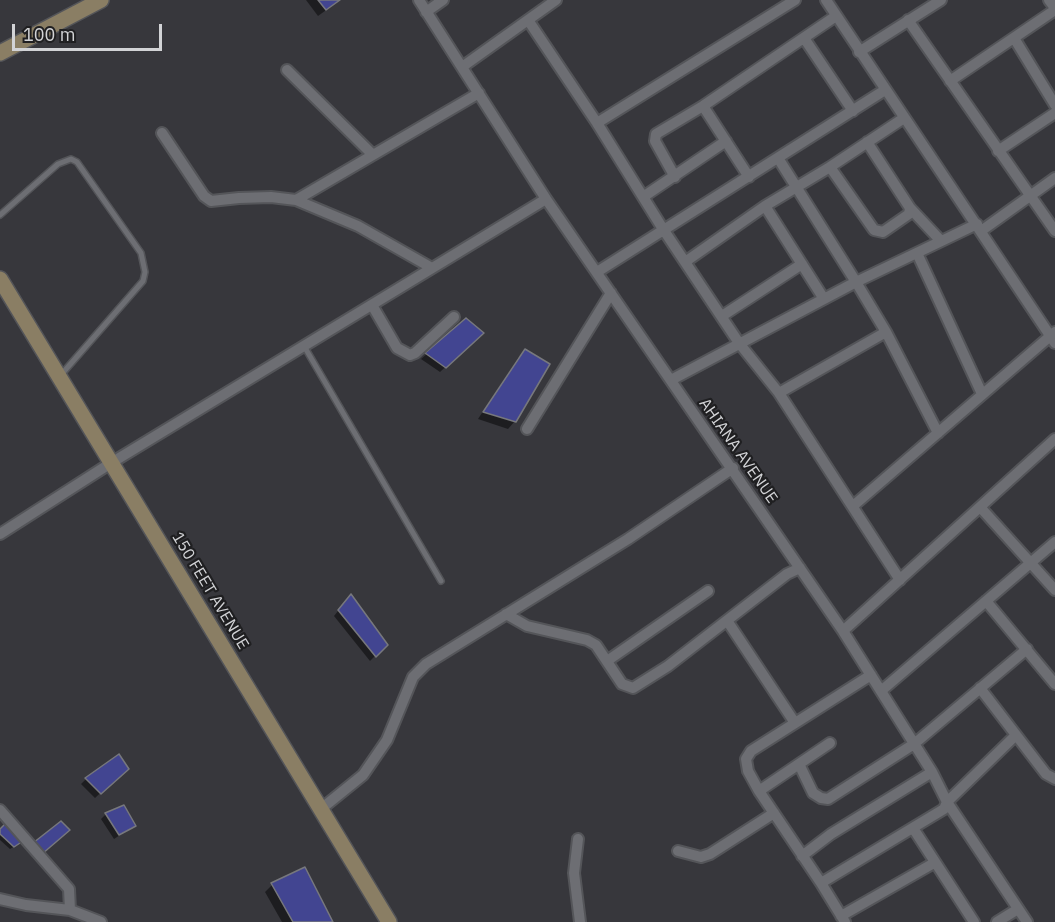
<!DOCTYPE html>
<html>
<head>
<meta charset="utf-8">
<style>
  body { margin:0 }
  #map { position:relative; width:1055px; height:922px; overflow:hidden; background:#37373c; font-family:"IBM Plex Sans",sans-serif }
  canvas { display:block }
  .scale { position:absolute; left:12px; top:24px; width:150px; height:27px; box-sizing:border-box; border:3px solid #d2d3d6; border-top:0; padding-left:8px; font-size:18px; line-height:21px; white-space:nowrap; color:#d2d3d6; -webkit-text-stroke:4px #1f1f21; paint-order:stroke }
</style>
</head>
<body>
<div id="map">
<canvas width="1055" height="922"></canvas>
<div class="scale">100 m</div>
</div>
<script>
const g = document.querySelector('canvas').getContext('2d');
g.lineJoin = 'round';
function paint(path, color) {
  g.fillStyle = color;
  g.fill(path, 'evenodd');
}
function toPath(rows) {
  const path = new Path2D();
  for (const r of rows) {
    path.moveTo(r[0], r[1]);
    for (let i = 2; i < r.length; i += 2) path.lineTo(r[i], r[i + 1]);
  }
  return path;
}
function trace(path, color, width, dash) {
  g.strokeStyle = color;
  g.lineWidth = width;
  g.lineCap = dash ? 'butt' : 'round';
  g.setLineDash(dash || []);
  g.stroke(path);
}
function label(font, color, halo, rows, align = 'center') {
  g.font = font + ' "IBM Plex Sans",sans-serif';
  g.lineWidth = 4.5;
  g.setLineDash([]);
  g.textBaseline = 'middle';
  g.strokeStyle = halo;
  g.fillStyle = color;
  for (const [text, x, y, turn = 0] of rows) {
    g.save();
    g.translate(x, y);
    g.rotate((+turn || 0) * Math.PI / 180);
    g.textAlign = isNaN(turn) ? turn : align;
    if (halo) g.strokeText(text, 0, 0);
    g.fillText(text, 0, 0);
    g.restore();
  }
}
const shadow = toPath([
  [306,0,340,0,318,16],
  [466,320,482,333,440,372,421,359],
  [525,351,515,421,508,429,478,419,518,358],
  [346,601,386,645,370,661,334,616],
  [127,768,95,798,81,784,86,779],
  [106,814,134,826,114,839,101,819],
  [0,831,18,844,10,849,0,840],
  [305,869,332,922,282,922,265,892,272,885]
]);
const building = toPath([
  [318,0,340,0,326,10,318,0],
  [466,318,484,333,446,368,425,353,466,318],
  [525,349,550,364,516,422,483,412,525,349],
  [351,594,388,645,376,657,338,610,351,594],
  [119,754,129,769,101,794,85,778,119,754],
  [124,805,136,826,119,835,105,813,124,805],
  [61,821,70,830,42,854,33,843,61,821],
  [7,822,23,841,14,847,0,834,0,829,7,822],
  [305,867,333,922,293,922,271,883,305,867]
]);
const lane = toPath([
  [0,215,58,164,71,159,77,162,141,253,145,272,143,281,60,376],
  [304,346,441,581]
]);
const street = toPath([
  [419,0,546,199,843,631,932,772,947,802,1027,922],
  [795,0,597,123,663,229,739,343,779,393,900,580],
  [826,0,1055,343],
  [1049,0,1055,8],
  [426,12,443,0],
  [528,20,597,123],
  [908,20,1055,231],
  [804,38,853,111],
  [1014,38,1055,105],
  [859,52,941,0],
  [462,67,556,0],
  [287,70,373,155],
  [950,81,1055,10],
  [703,106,749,177],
  [162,133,204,196,211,201,239,198,271,197,296,200,358,226,432,268],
  [998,151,1055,113],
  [830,167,904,118],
  [675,177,655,141,656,134,703,106,836,16],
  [643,197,726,141],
  [296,200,479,93],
  [765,206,824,299],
  [910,208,941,241],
  [981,231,1055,178],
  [917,253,982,394],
  [685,262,765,206,830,167,874,230,883,232,909,214,910,208,867,142],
  [597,272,885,90],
  [372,305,397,348,410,355,415,353,454,317],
  [722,316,802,264],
  [671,380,856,282,778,158],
  [779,393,886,332],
  [527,429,611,293],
  [938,433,886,332,856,282,977,224],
  [853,506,1055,332],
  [980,507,1055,590],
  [0,534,111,463,546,199],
  [986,601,1055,684],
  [506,614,527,626,587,640,596,645,622,684,633,688,668,666,787,574,800,568],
  [728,622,795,723],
  [843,631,1055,439],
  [607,661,708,591],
  [980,688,1046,774,1055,779],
  [881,691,1055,542],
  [799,764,813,793,821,798,828,799,914,744,1027,649],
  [759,791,830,743],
  [321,809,363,775,387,740,413,677,426,664,628,539,733,468],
  [0,810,69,889,70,910],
  [913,828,974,922],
  [578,839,574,873,580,922],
  [678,851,701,857,710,854,774,813],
  [802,856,831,834,932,772],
  [821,883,944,809,947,802,1016,735],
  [0,899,26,905,70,910,101,922],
  [841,916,934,863],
  [845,922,821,883,759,791,748,771,746,759,751,751,871,675],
  [997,922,1018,909]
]);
const secondary = toPath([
  [0,53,101,0],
  [0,279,389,922]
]);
const streetNames = [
  ["AHIANA AVENUE",738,451,55],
  ["150 FEET AVENUE",210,591,59]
];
paint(shadow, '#0007');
paint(building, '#424591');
trace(building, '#77787d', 1.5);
trace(lane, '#545559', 8);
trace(street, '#545559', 14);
trace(secondary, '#545559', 18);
trace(lane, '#6d6e73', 5);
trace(street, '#6d6e73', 10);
trace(secondary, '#8a7e64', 15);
label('16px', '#d2d3d6', '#1f1f21', streetNames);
</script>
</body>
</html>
